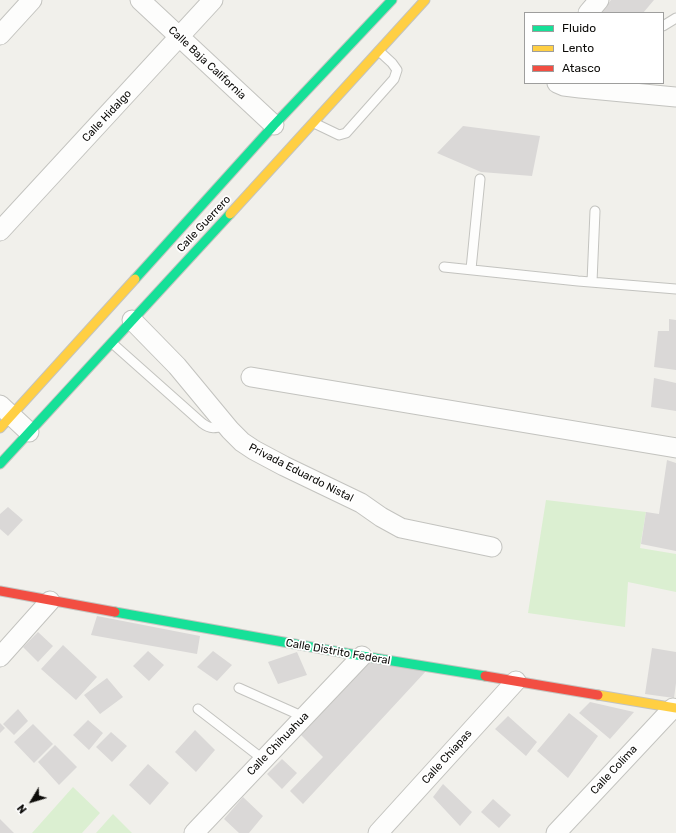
<!DOCTYPE html>
<html>
<head>
<meta charset="utf-8">
<style>
  body { margin:0 }
  #map { position:relative; width:676px; height:833px; overflow:hidden; background:#f1f0eb; font-family:Rubik,sans-serif }
  canvas { display:block }
  .legend { position:absolute; left:524px; top:12px; width:140px; height:72px; box-sizing:border-box; background:#fff; border:1px solid #9e9e9d; margin:0; padding:5px 7px; list-style:none; font-size:12px; color:#0d0c09 }
  .legend li { display:flex; align-items:center; gap:8px; height:20px }
  .legend b { width:20px; border:1px solid #9e9e9d }
  .north { position:absolute; left:12px; top:781px; width:40px; height:40px; -webkit-text-stroke:3px #fff; paint-order:stroke; rotate:232deg; font-size:11px; font-weight:700; line-height:16px; text-align:center; color:#0d0c09 }
  .north::after { content:''; display:block; margin:auto; width:14px; height:18px; background:#0d0c09; clip-path:polygon(50% 0,100% 100%,50% 72%,0 100%) }
</style>
</head>
<body>
<div id="map">
<canvas width="676" height="833"></canvas>
<ul class="legend">
<li><b style="height:5px;background:#16e098"></b>Fluido</li>
<li><b style="height:5px;background:#ffcf43"></b>Lento</li>
<li><b style="height:5px;background:#f24e42"></b>Atasco</li>
</ul>
<div class="north">N</div>
</div>
<script>
const context = document.querySelector('canvas').getContext('2d');
context.lineJoin = 'round';
function fill(path, color) { context.fillStyle = color; context.fill(path, 'evenodd'); }
function strokePath(path, color, width, dash) { context.strokeStyle = color; context.lineWidth = width; context.lineCap = dash ? 'butt' : 'round'; context.setLineDash(dash || []); context.stroke(path); }
function drawText(font, color, halo, rows, align = 'center') {
  context.font = font + ' Rubik,sans-serif'; context.lineWidth = 3.5; context.setLineDash([]); context.textBaseline = 'middle'; context.strokeStyle = halo; context.fillStyle = color; for (const [text, x, y, turn = 0] of rows) {
    context.save(); context.translate(x, y); context.rotate((+turn || 0) * Math.PI / 180); context.textAlign = isNaN(turn) ? turn : align; if (halo) context.strokeText(text, 0, 0); context.fillText(text, 0, 0); context.restore();
  }
}
const green = new Path2D(`
  M546,500L646,512L640,548L676,554V592L628,582L625,627L528,613Z
  M73,787L100,813L82,833H32Z
  M113,814L132,833H96Z`);
const building = new Path2D(`
  M611,0H654L643,13H600Z
  M463,126L540,136L532,176L481,172L437,153Z
  M669,319L676,320V370L654,367L658,331H669Z
  M654,378L676,383V411L651,407Z
  M667,460L676,463V551L641,544L646,512L659,514Z
  M8,507L23,520L8,536L0,529V514Z
  M97,616L200,636L197,654L91,635Z
  M38,632L53,646L38,662L23,647Z
  M63,645L97,677L76,700L41,669Z
  M652,648L676,652V683L674,698L645,694Z
  M148,651L164,665L149,681L133,666Z
  M213,651L232,665L217,681L197,667Z
  M297,652L307,675L278,684L268,662Z
  M370,662L427,670L303,804L290,791L323,757L300,734Z
  M107,678L123,697L100,714L84,695Z
  M590,702L634,712L610,739L579,713Z
  M18,709L28,721L14,735L3,724Z
  M569,713L598,736L568,778L537,751Z
  M508,716L537,742L526,756L495,729Z
  M88,720L103,733L89,750L73,735Z
  M0,723L5,728L0,733Z
  M33,724L53,744L34,763L14,742Z
  M195,730L215,750L196,772L175,752Z
  M111,732L127,746L112,762L96,747Z
  M55,745L77,767L59,785L38,762Z
  M282,759L297,773L282,789L267,774Z
  M148,764L169,783L150,805L129,785Z
  M443,784L472,812L460,826L433,797Z
  M243,797L263,816L249,833H239L224,819Z
  M493,799L511,815L499,828L481,812Z
  M0,819L14,833H0Z`);
const lane = new Path2D(`
  M663,26L676,18
  M314,123L339,135L346,133L394,79L397,70L392,63L379,51
  M444,267L578,281L676,289
  M471,269L480,179
  M592,282L595,211
  M112,343L202,423C211,430 216,428 226,425
  M239,688L304,717
  M198,709L264,760`);
const street = new Path2D(`
  M140,0L274,125
  M588,13L599,0
  M0,35L32,0
  M557,83L564,86L580,88L676,97
  M0,231L213,0
  M132,320L177,366L230,430L242,442L254,450L284,466L361,503L381,517L401,528L492,547
  M251,377L676,448
  M0,405L29,432
  M0,657L50,601
  M194,833L362,656
  M378,833L516,681
  M556,833L673,708`);
const fast = new Path2D(`
  M135,279L274,125L392,0
  M0,464L230,214
  M115,612L362,656L485,676`);
const slow = new Path2D(`
  M230,214L425,0
  M0,428L135,279
  M598,695L676,708`);
const jam = new Path2D(`
  M0,591L115,612
  M485,676L598,695`);
const streetNames = [
  ["Calle Baja California",207,63,43],
  ["Calle Hidalgo",107,116,-47],
  ["Calle Guerrero",204,224,-47],
  ["Privada Eduardo Nistal",301,473,27],
  ["Calle Distrito Federal",338,652,10],
  ["Calle Chihuahua",278,744,-46],
  ["Calle Chiapas",447,757,-48],
  ["Calle Colima",614,770,-47]
];
fill(green, '#dbefd1');
fill(building, '#dad8d7');
strokePath(lane, '#c3c3bf', 11);
strokePath(street, '#c3c3bf', 21);
strokePath(fast, '#c3c3bf', 11);
strokePath(slow, '#c3c3bf', 11);
strokePath(jam, '#c3c3bf', 11);
strokePath(lane, '#fdfdfc', 9);
strokePath(street, '#fdfdfc', 19);
strokePath(fast, '#16e098', 9);
strokePath(slow, '#ffcf43', 9);
strokePath(jam, '#f24e42', 9);
drawText('11px', '#0d0c09', '#fff', streetNames);
</script>
</body>
</html>
